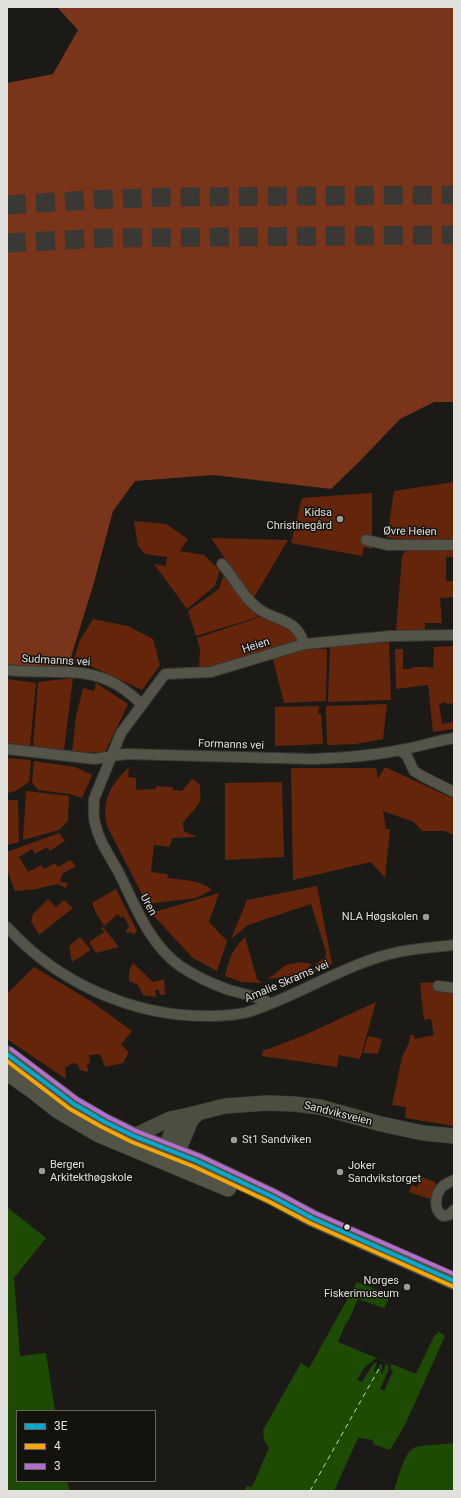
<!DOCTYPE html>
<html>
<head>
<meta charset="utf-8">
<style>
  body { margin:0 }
  #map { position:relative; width:461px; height:1498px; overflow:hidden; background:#1c1a17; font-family:Roboto,sans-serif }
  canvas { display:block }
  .frame { position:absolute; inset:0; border:8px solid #e1e0dc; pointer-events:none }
  .legend { position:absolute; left:16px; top:1410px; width:140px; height:72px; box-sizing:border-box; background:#14120d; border:1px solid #666460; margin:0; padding:5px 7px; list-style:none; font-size:12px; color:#e1e0dc }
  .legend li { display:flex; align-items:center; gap:8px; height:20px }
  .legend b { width:20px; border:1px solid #666460 }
</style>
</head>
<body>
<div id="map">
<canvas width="461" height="1498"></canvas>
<div class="frame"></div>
<ul class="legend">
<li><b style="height:5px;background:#00a9ce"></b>3E</li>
<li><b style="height:5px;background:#f7a600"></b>4</li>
<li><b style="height:5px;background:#b36fd0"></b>3</li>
</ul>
</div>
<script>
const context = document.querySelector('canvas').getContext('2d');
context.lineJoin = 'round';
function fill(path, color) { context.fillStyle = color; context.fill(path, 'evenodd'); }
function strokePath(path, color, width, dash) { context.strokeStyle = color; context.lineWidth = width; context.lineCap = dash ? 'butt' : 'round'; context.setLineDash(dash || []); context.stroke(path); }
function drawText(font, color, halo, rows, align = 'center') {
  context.font = font + ' Roboto,sans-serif'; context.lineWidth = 3; context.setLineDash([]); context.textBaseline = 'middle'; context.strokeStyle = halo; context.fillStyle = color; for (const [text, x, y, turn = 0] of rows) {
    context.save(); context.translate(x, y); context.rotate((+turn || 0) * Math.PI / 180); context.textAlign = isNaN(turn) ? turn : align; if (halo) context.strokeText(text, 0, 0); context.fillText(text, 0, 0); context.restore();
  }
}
const green = new Path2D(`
  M454,482V541L387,538L394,491Z
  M372,493V549L364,547L362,556L291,543L302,498Z
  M134,521L166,524L188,539L180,551L204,555L220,570L215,586L187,609L154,564L166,566L167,557L145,554L138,546Z
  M211,538L288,540L253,599Z
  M454,549V557H446V581H454V603L453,597L440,598L442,623H425V632L396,631L402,556L406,550Z
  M224,575L258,617L196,636L188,611L219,589Z
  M260,617L280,622L291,628L297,641L228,664L199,669L200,649L197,638Z
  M93,619L128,626L153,639L160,665L142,690L87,664L73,663L79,642Z
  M389,642L391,700L328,702L330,647Z
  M454,646V703L446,704L445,702L439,704L442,724L454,722V729L433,732L428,685L396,689L395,649H403V669H411L412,667H427L433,668L434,647Z
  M302,649H327L326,701L284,703L273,659Z
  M73,678L64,750L33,748L38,682Z
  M7,679L36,683L30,746L7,743Z
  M96,683L128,704L105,752L72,753L76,717L83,688L94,691Z
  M387,704L383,739L356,744L327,745L326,706Z
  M319,706L318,714H321L323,744L275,746V707Z
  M7,758L31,760L29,782C22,787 16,792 7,793Z
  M34,761L75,767L92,775L82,798L70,794L38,790L32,782Z
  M129,767L128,777L136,778V790L156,789V786L173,787V790L182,791L192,779L200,784C200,789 201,795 200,800C200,805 187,817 183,823L184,831L197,837L172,838L171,843L169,847L154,845L151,872L167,874L168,878C182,880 201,880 212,890L196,898L147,904L107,826C101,799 111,785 129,767Z
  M385,767L454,799V835L444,831H422L414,822L383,811L386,829H390L385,878L371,862L293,880L291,768H376L378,779Z
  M282,782L284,857L225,860V783Z
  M26,791L69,796L68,821L59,830L23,840Z
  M7,800H18L19,842L7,845Z
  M59,833L65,841L50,851L47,847L35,854L32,849L19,857L28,872L41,865L44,869L55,863L58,867L70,860L76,866L62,874L60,882L68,883L66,888L57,884L36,889L15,891L7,869V852Z
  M317,886L332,964L308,975L317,963L325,958L326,952L311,904L248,925L231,939L247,900Z
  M116,889L137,931L133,935L131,932L127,933L126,930L129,927L127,922L123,916L121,918L118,914L104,926L96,913L92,903Z
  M219,893L209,922L227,941L217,971L193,958L151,913Z
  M48,899L56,907L64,900L73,908L39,935L31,921L33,914Z
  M103,927L119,947L96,953L89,942L104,932L101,928Z
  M80,937L91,950L72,962L69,946Z
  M245,937L257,979L262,983L242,982L225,976C230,958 231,951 245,937Z
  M300,962L312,964C304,977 282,977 268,979L286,965Z
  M133,963L153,982L164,979L165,995H160L159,990H155L156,997L143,995L138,985L129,981V971Z
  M34,967L92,1002L132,1031L121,1045L129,1052L123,1063L105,1067L100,1054L89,1055L90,1063L87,1064L88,1072L80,1070L77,1064L72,1063L65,1068L66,1079L7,1039V994Z
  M436,982V990L454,993V1126L405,1118L406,1107L392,1105L402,1057L409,1043L410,1035H414L415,1039L434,1035L431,1019L424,1020L420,983Z
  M376,1002L360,1059L339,1055L337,1067L262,1056L263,1050L269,1049L307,1034Z
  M368,1036L382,1039L378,1054L363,1053Z
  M421,1177L435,1182L436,1185L430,1199L409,1192L412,1185L417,1187Z`);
const forest = new Path2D(`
  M57,7H454V402H434L400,419L360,461L331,489L214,475L135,481L113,511L93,586L66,673L7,665V83L53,74L78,30Z`);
const water = new Path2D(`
  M7,1207L46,1238L14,1278L20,1356L46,1353L55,1411H17V1481H67L70,1491H7Z
  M357,1282L391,1295L384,1308L358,1299L348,1322L346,1323L338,1342L416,1374L434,1336L439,1332L445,1336L405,1425L390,1450L373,1444V1440L358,1438L334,1491H244L247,1486L252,1487L269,1448L264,1440L263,1430L301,1363L309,1368Z
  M454,1443V1491H394C398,1480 404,1450 416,1447C428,1444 442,1445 454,1443Z`);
const pier = new Path2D(`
  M376,1358L391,1364V1370L393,1371L384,1391L380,1389L388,1371L389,1366L386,1364L382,1374L381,1373L382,1366L380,1365L376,1372L374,1371L377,1362L373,1364L362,1382L357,1380L364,1368Z`);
const ferry = new Path2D(`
  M310,1491L381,1365`);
const highwayTunnel = new Path2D(`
  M7,205L88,200L167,197L454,195
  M7,243L105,238L454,235`);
const street = new Path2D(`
  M366,540L388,545H454
  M222,564C234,578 246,602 262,611C281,622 297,620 304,644
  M7,670C62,676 99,660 142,705
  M7,749L94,759L126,754L313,759C342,758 371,756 400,750C418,747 436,741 454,738
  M400,750L407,756L414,771L422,776L454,792
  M7,927C57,982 131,1016 206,1016C220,1016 234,1016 248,1012C293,998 332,972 376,958C402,949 428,948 454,945
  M438,986L454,988
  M270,1003C257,996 243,994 229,990C212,984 195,976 180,966C149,944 135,905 119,873C110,856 99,842 95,823C93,816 94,807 94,799L121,733L165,674L211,672L304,644L391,636L454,635
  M454,1180C450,1182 445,1184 442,1187C435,1195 433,1210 443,1216L449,1215L454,1210`);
const secondary = new Path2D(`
  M134,1136L170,1119L184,1116
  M166,1160L165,1149L171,1134L185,1116L225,1106L267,1103L294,1104L320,1107L381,1124L423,1133L454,1136
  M169,1161L177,1154L191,1120L198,1113`);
const primary = new Path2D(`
  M7,1054L74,1104L105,1122L134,1136L197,1161L273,1197L312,1218L454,1281
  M7,1072L34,1091L58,1110L99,1134L228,1188`);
const bus1 = new Path2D(`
  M7,1054L74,1104L105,1122L134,1136L197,1161L273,1197L312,1218L454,1281`);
const bus2 = new Path2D(`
  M7,1061L70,1109L102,1127L132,1142L195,1167L270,1202L310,1223L452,1286`);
const bus3 = new Path2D(`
  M11,1049L77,1099L108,1117L136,1131L200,1156L276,1192L315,1213L454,1274`);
const markers = [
  [340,519,4,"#9c9b97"],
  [426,917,4,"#9c9b97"],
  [234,1140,4,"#9c9b97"],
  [42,1171,4,"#9c9b97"],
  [340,1172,4,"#9c9b97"],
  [347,1227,3.5,"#e1e0dc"],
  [407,1287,4,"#9c9b97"]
];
const poiNames = [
  ["Kidsa",332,513],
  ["Christinegård",332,526],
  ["NLA Høgskolen",418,917],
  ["St1 Sandviken",242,1140,"left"],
  ["Bergen",50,1165,"left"],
  ["Arkitekthøgskole",50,1178,"left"],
  ["Joker",348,1166,"left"],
  ["Sandvikstorget",348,1179,"left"],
  ["Norges",399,1281],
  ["Fiskerimuseum",399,1294]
];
const streetNames = [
  ["Øvre Heien",410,532,1],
  ["Heien",256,646,-18],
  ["Sudmanns vei",56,661,3],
  ["Formanns vei",231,745,2],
  ["Uren",148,905,62],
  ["Amalie Skrams vei",287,982,-23],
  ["Sandviksveien",338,1114,14]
];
fill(green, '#65250b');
fill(forest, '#793419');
fill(water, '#1e4b02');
fill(pier, '#1c1a17');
strokePath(ferry, '#a9f08e', 1, [5, 4]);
strokePath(highwayTunnel, '#3a3835', 19, [19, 10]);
strokePath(street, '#373633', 12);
strokePath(secondary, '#373633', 16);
strokePath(primary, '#373633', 18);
strokePath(street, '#545449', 10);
strokePath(secondary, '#4c4e40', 15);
strokePath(primary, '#535445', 17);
strokePath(bus1, '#00a9ce', 4);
strokePath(bus2, '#f7a600', 4);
strokePath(bus3, '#b36fd0', 4);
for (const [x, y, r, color] of markers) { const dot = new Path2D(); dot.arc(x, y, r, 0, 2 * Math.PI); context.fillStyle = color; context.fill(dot); strokePath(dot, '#14120d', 1.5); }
drawText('11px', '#e1e0dc', '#14120d', poiNames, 'right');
drawText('11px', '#e1e0dc', '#14120d', streetNames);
</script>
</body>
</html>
